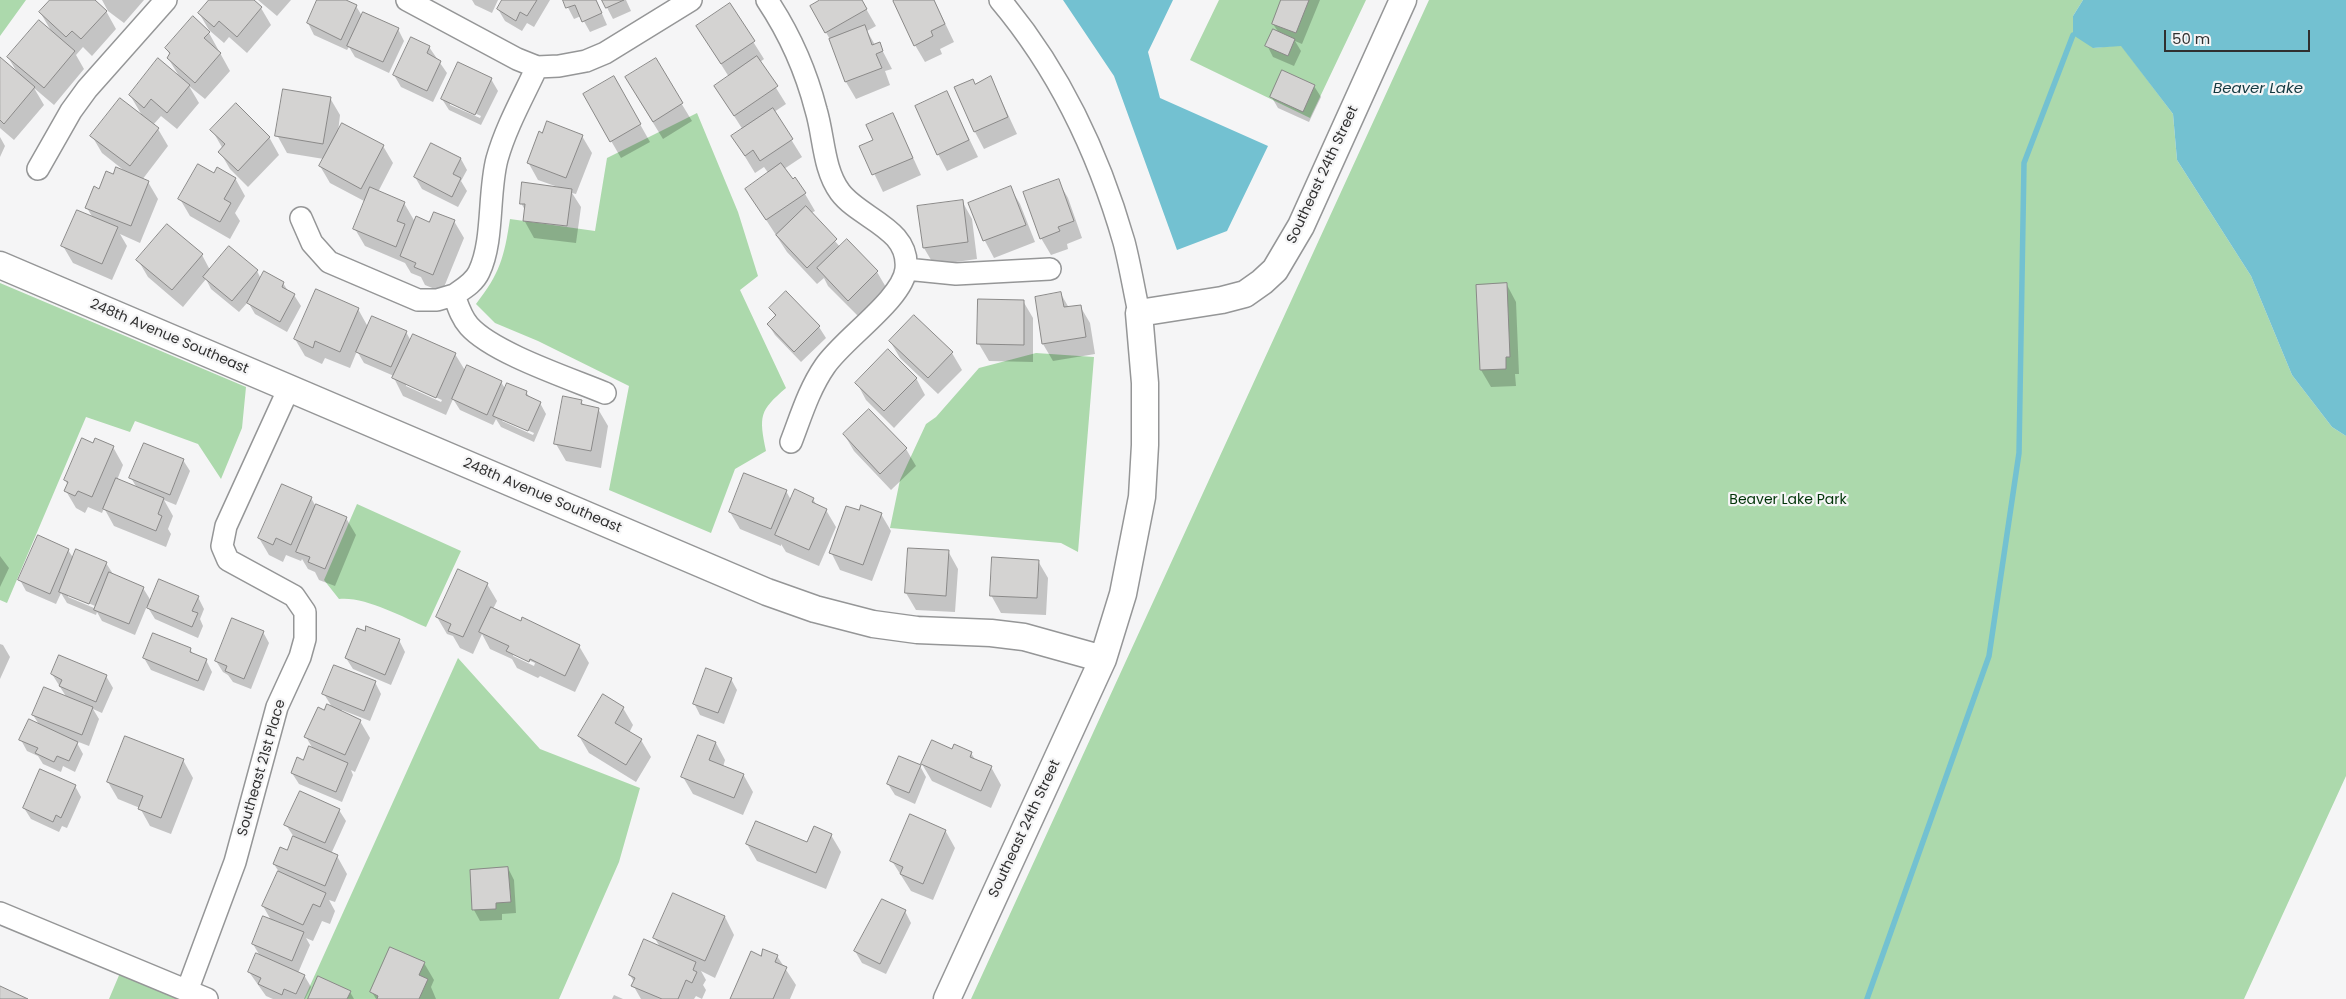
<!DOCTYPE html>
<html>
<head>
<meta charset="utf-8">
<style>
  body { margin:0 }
  #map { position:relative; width:2346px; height:999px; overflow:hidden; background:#f5f5f6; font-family:Poppins,sans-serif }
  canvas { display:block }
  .scale { position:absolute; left:2164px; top:30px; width:146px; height:22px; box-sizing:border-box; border:2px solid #303030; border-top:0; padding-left:6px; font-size:15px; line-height:18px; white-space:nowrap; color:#303030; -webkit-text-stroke:4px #f5f5f6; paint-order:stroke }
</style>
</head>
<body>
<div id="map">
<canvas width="2346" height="999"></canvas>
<div class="scale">50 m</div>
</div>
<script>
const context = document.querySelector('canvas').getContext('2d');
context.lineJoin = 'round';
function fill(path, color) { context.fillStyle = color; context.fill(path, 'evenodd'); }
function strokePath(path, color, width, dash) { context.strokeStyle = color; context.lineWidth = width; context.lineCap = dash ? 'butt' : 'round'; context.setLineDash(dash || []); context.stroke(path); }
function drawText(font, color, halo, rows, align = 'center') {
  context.font = font + ' Poppins,sans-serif'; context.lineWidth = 4.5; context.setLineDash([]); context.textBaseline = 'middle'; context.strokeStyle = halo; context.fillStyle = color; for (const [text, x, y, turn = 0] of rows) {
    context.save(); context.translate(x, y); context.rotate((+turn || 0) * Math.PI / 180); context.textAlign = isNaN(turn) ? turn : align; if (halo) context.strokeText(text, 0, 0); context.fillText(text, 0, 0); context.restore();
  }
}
const green = new Path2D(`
  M0,0H26L0,36Z
  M1219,0H1366L1310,118L1190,60Z
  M1429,0H2083L2073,16L2094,48L2121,45L2173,114L2177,160L2251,276L2292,375L2332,427L2346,436V776L2244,999H971Z
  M697,113L738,212L758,276L740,290L786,388C759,411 759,416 766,451L735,469L711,533L609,490L629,386L538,341L495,323L476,304C500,273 504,258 510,219L595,231L607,158Z
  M0,283L246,387L242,428L221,479L198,444L135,421L130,432L86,417L7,603L0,600Z
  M1036,353L1094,357L1078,552L1061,543L890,528L900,480L926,424L936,417L979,368Z
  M357,504L461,551L426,627C403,617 364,596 339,599L324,580Z
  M458,658L540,749L640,788L619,862L559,999H304Z
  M120,973L181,999H109Z`);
const water = new Path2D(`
  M1063,0H1173L1148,52L1160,98L1268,146L1227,231L1177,250L1114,76Z
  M2083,0H2346V436L2332,427L2292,375L2251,276L2177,160L2173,114L2121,46L2093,48L2073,35V16Z`);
const shadow = new Path2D(`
  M51,0H94L106,11L116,29L92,56L83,47L76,55L84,69L54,105L34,88L44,105L14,140L0,128V59L18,74L8,57L53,34L40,12Z
  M102,0H144L124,23L108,11Z
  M210,0H252L261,8L271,25L247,53L229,37L224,43L209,30L199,13Z
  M258,0H291L277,16Z
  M319,0H343L356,6L362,16L398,29L404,41L389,73L355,57L349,47L347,50L314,35L308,23Z
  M472,0H498L492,13L475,5Z
  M504,0H550L534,27L527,23L522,31L505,21L498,9Z
  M564,0H596L607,25L590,32L581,16L574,19Z
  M603,0H626L631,11L613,19Z
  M823,0H861L876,26L867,31L875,45L879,44L892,69L885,71L890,85L856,99L846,82L831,41L811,7Z
  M897,0H934L954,42L940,49L942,54L925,62L915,45Z
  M1283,0H1320L1302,44L1295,41L1301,51L1294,66L1273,57L1267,45L1279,33L1273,24Z
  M730,5L764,59L760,62L786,104L774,112L802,157L784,169L805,194L815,211L811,213L840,247L847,241L877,272L887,289L859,317L828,286L824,278L817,284L787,252L746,189L769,174L764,167L755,173L733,137L743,130L715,86L729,77L697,26Z
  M209,33L230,71L205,99L189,86L199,103L177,129L161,116L153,125L158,129L168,146L142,180L148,182L158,199L140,243L120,234L127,246L112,280L73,263L63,246L93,218L87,208L100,190L114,176L126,172L102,153L92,136L143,117L130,95L179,76L168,58L170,55L166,48Z
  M429,47L447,73L433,102L401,87L394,75Z
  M655,60L692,121L663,139L636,95Z
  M614,78L650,142L621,158L584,94Z
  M991,78L1017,134L984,149L975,132V85Z
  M491,79L498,91L481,125L449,110L442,99ZM450,102L481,116L480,118L450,105Z
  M1314,86L1321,97L1309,122L1278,108L1271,96Z
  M947,93L978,157L947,171L938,154Z
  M330,98L340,115L338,132L383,146L393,163L378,192L404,203L415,222L430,224L454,221L464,238L442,292L425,285L421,277L411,273L405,263L365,246L355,229L366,202L330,183L320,166L324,159L287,153L277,135Z
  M893,114L921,175L883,192L861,146L874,141Z
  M212,130L269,137L279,155L248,187L230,169L220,152L223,149Z
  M582,136L592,153L576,194L572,193L581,207L576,243L534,238L524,220L525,210L521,203L558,187L538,180L528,162Z
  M0,137L5,146L0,157Z
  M461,159L467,170L461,181L467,191L458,207L422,189L415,177Z
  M214,175L235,178L245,196L235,213L240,221L230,239L190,216L180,199Z
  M1058,181L1068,198L1082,238L1067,244L1068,249L1051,255L1041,238Z
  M1010,187L1020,204L1035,242L994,258L985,241L970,203Z
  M962,201L972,219L977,259L934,265L924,248Z
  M202,255L210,270L257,271L261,279L283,283L288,291L294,295L301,306L287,332L255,314L248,302L239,312L211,289L206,279L183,307L148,277L138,260Z
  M1507,285L1516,302L1519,374H1515L1516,386L1491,387L1481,370Z
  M786,293L819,327L826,338L801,362L775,335L768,324L776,317L770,308Z
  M1061,294L1069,308L1080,306L1090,323L1095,354L1053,361L1043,344L1036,298Z
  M979,301H1023L1033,318V362L989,361L979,344Z
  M358,309L368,327L406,332L411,341L455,354L466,372L501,382L506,390L526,392L530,398L540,403L546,414L534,442L501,427L496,419L493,425L460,410L453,399L446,415L403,396L394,378V376L364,363L357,351L350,368L325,358L322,364L305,356L295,339ZM406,384L442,400L441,402L406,386ZM502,419L534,433L533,435L502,421Z
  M890,341L952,353L962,370L938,394L900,358Z
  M916,378L925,395L894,428L866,400L857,383Z
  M581,401L584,406L598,409L608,426L601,468L566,461L556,444Z
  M844,434L906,449L916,466L891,490L854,451Z
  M96,440L113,447L123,465L117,480L137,488L131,478L183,460L190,471L176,505L164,500L173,516L168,529L171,534L166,547L114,526L104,508L102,513L88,507L85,513L76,508L66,491L68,485L65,480Z
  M786,491L791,500L813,499L817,506L826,510L836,527L819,566L786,552L781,544V546L740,529L730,512Z
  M311,498L315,505L346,518L356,535L335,586L319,580L315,572L308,569L302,559L301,561L286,555L283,562L269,555L259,538Z
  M881,514L891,531L872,581L840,570L831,552Z
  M68,550L74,559L106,563L113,574L143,588L151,601L198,597L204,609L200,619L203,626L198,638L155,619L147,606L135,635L102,621L97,612L96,615L67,603L61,593L56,604L26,591L20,580ZM68,594L95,606L94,608L68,597Z
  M948,551L958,569L955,612L916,610L906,593Z
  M0,556L9,568L0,587Z
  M1038,561L1048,578L1046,615L1001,613L991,595Z
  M487,584L497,601L493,609L579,646L589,663L575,692L540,676L538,678L517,668L512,659L490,649L482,634L473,654L460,648L453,636L447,634L437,617ZM513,653L535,663L534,666L513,656Z
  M263,632L269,643L251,689L233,682L228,675L223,672L216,661Z
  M399,640L405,652L391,685L353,669L346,658Z
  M0,644L3,645L10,657L0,679Z
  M190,649L194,656L206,660L212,672L204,691L151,670L144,658Z
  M52,674L106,676L113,688L102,713L93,709L99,719L89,746L76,741L83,754L75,772L63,766L61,772L43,764L38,756L27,751L21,740L40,726L33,715L67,698Z
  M731,679L737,690L724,724L700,715L694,703Z
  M375,682L381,694L370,721L342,710L341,712L360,721L370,738L355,772L351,770L353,775L342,802L299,784L292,773L313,749L306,737L325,711L332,707L324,694Z
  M623,708L633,725L629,733L641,740L651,757L636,782L589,753L579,736Z
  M716,743L725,760L723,767L743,774L753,792L743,815L693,794L683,777Z
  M952,751L971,753L976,761L991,767L1001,785L991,808L932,781L922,764Z
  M183,760L193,778L171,834L150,826L140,808L118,799L108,782Z
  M920,766L926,777L915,804L895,795L888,784Z
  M75,786L81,797L67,828L62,826L59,832L31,819L24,808Z
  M339,810L346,821L331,854L337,856L347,874L335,902L329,900L335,911L330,924L322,921L313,941L306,938L310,945L298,973L304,975L311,987L305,999H273L266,996L249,972L260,956L253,944L271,920L263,906L279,872L274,864L287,852L294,837L286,825Z
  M945,830L955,848L933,900L911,891L892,861Z
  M831,835L841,852L826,889L757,861L747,844L808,843Z
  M508,868L514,880L516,913L502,914V920L480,921L474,910Z
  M673,895L725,917L734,935L715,978L701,971L706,980L703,985L706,990L702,999L696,996L694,999H641L633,985L634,982L630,975L660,947L654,937Z
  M905,911L911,923L886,974L862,963L855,951Z
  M391,949L424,963L434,980L431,987L436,999H376L372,992Z
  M777,956L796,985L790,999H731L761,957Z
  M350,992L354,999H309Z
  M614,995L623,999H612Z`);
const stream = new Path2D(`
  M1867,999L1989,656L2019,453L2024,163L2073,35`);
const building = new Path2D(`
  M50,0H95L107,11L81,39L72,31L66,37L39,12Z
  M209,0H254L262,7L237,37L219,21L214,27L198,13Z
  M317,0H346L357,5L341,40L307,23Z
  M502,0H537L527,16L520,12L516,21L497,9Z
  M563,0H596L602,13L582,22L575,5L566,8Z
  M602,0H624L606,8Z
  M820,0H862L867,9L825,33L810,6Z
  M895,0H934L945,24L931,31L933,36L914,46L893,1Z
  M1281,0H1309L1296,33L1272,24Z
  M730,3L755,41L721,64L696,26Z
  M363,12L399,28L383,62L347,46Z
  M193,16L210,32L204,38L221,53L195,83L167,58L170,53L165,48Z
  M39,20L75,51L44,88L7,57Z
  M865,25L872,45L880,42L883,51L876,54L882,68L845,82L829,39Z
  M1273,29L1295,39L1288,56L1265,46Z
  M411,37L430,46L427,53L441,61L427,91L393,75Z
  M757,56L778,86L734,116L714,86Z
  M0,57L35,87L4,124L0,120Z
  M158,58L190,85L167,113L151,99L144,108L129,95Z
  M656,58L683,103L653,122L625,77Z
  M458,62L492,78L475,115L441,99Z
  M1282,70L1315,85L1303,112L1270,97Z
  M614,76L641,124L610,142L583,94Z
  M991,76L1008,117L974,132L954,87L973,79L975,84Z
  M283,89L331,97L323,144L275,136Z
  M947,91L969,140L937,155L915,106Z
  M120,98L159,128L130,166L90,136Z
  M236,103L270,137L238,171L218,152L225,144L210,130Z
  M773,108L793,139L760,161L753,150L745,156L731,136Z
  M893,113L913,158L872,175L859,146L873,140L866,125Z
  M547,121L583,135L566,178L527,163L539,131L542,133Z
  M342,123L384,145L361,189L319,166Z
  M431,143L461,158L453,174L461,178L452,197L414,177Z
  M781,163L793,179L795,177L806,193L766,220L745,189Z
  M198,164L214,173L217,167L236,178L224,199L231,203L220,222L178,199Z
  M116,167L149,181L131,226L85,208L94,186L99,189L106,171L113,174Z
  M1059,179L1074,221L1058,227L1060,231L1040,239L1023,192Z
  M522,182L572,189L567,226L523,221L525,204H520Z
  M1011,186L1026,225L983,241L968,203Z
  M370,187L405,202L397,221L405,224L396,247L353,229Z
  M963,200L968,242L923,248L917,206Z
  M806,206L837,239L807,268L776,235Z
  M77,210L118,227L102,264L61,246Z
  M434,212L455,220L433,275L414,267L416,263L400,256L416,216L429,222Z
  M167,224L203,254L172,290L136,260Z
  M847,239L878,271L848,301L817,268Z
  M229,246L258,270L232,301L203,277Z
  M264,271L284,282L282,287L295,294L280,322L247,303Z
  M1507,283L1510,357H1506V369L1480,370L1476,285Z
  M316,289L359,308L340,352L315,341L313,348L294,339Z
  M786,291L820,326L794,352L767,324L776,315L769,308Z
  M1061,292L1064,307L1081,305L1086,337L1042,344L1035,297Z
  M978,299L1024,300V345L977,344Z
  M914,315L953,352L928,378L889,341Z
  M372,316L407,331L391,367L356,352Z
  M413,334L456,353L436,398L392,378Z
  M888,349L917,378L884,411L855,383Z
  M467,365L502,381L487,415L452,399Z
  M507,383L527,391L526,395L541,402L528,431L493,416Z
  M563,396L582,400L581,404L599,408L591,451L554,444Z
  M869,409L907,448L880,474L843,434Z
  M82,438L93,443L95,438L114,446L92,497L78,491L75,496L64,491L68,482L64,480Z
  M144,443L184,459L170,495L129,478Z
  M744,473L787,490L771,529L729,512Z
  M116,478L164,498L158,514L162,516L156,531L103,509Z
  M282,484L312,497L291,545L276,538L273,545L258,538Z
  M795,489L814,498L812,502L827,509L809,550L775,535Z
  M316,504L347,517L325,569L308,562L310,557L296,552Z
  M861,505L882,513L863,565L829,553L846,506L859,510Z
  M38,535L69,549L50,594L18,580Z
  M908,548L949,550L946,596L905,593Z
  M76,549L107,562L89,604L59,592Z
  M992,557L1039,560L1037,598L990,596Z
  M458,569L488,583L463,637L448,631L451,624L436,617Z
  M109,572L144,587L129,624L94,610Z
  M159,579L199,596L192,611L198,613L192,627L147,608Z
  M491,607L521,621L522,617L580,645L565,676L530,659L529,662L506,651L509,646L479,632Z
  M232,618L264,631L244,679L225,671L227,666L215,661Z
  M366,626L400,639L385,675L345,658L357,628L365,631Z
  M153,633L191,648L190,652L207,659L198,681L143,658Z
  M59,655L107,675L96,702L59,686L62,680L51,674Z
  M334,665L376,681L364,711L322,694Z
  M706,668L732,678L718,713L693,704Z
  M44,687L93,707L82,735L32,715Z
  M603,694L624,707L615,723L642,739L626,765L578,736Z
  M327,704L361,720L345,755L304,737L318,707L324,710Z
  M29,719L78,742L69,761L57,756L54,762L35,753L38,748L19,740Z
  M698,735L716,742L709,760L744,774L734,798L681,777Z
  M125,736L184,759L161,818L138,809L143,796L107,782Z
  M932,740L952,749L954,744L972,752L970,757L992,766L981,791L921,764Z
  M309,746L348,763L336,792L291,773L297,757L303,760Z
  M899,756L921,765L909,793L887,784Z
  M40,769L76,785L61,818L56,815L53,822L23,808Z
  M300,791L340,809L325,843L284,825Z
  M910,814L946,830L923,884L900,874L903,867L890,861Z
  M756,821L807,842L814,826L832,834L816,873L746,844Z
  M293,836L338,855L325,886L273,864L280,847L287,850Z
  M508,867L511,902L496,903V909L472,910L470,870Z
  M278,871L326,893L320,907L313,904L303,925L262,906Z
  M673,893L725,916L705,961L653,938Z
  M882,899L906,910L880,964L854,951Z
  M263,916L304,932L292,961L252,944Z
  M644,939L696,962L693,970L697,972L692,983L686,980L678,999H662L631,986L635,978L629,975Z
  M390,947L425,962L419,975L428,979L419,999H377L378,996L370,992Z
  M763,949L778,955L775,962L787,967L773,999H730L751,951L761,956Z
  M256,953L305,975L296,994L284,989L282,995L258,984L261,978L248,972Z
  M318,976L351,991L347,999H308Z
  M0,986L28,999H0Z`);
const minor = new Path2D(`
  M407,0L517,59L537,67L559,66L586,61L605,53L691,0
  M767,0C789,33 806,71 816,110C824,136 823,169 840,192C860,219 910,228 906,269C903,299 843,339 825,366C809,389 801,416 791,442
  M1000,0C1059,70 1099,155 1124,242C1130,265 1134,290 1139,313
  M38,169L71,111L87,89L166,0
  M301,218L312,243L329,262L418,300H437L454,295C458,306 461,317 469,326C493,353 569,378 605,393
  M906,269L956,274L1050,269
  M454,295C463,289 474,283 479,272C494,241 488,193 497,159C506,127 523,97 537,67
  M0,913L207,999
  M187,991L235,862L277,707L300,657L305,639V612L294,596L228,560L222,546L226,526L289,388`);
const tertiary = new Path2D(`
  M0,265L767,592L815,609L873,624L917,630L991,633L1024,637L1103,659
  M947,999L1103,659L1123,594L1142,497L1145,445V383L1139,313L1222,300L1245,294L1262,282L1275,270L1301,226L1403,0`);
const streetNames = [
  ["Southeast 24th Street",1323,175,-65],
  ["248th Avenue Southeast",169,337,23],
  ["248th Avenue Southeast",542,496,23],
  ["Southeast 21st Place",262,768,-74],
  ["Southeast 24th Street",1025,829,-65]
];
const parkNames = [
  ["Beaver Lake Park",1788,500]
];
const waterNames = [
  ["Beaver Lake",2258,89]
];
fill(green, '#acd9ac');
fill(water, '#73c1d1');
fill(shadow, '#0003');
strokePath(stream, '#73c1d1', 5.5);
fill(building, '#d4d3d2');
strokePath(building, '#8a8988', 1);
strokePath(minor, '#959697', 24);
strokePath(tertiary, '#959697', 29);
strokePath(minor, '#fff', 21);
strokePath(tertiary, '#fff', 26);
drawText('14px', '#303030', '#f5f5f6', streetNames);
drawText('14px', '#023509', '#f5f5f6', parkNames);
drawText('italic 15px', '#12383f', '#f5f5f6', waterNames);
</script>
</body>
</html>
